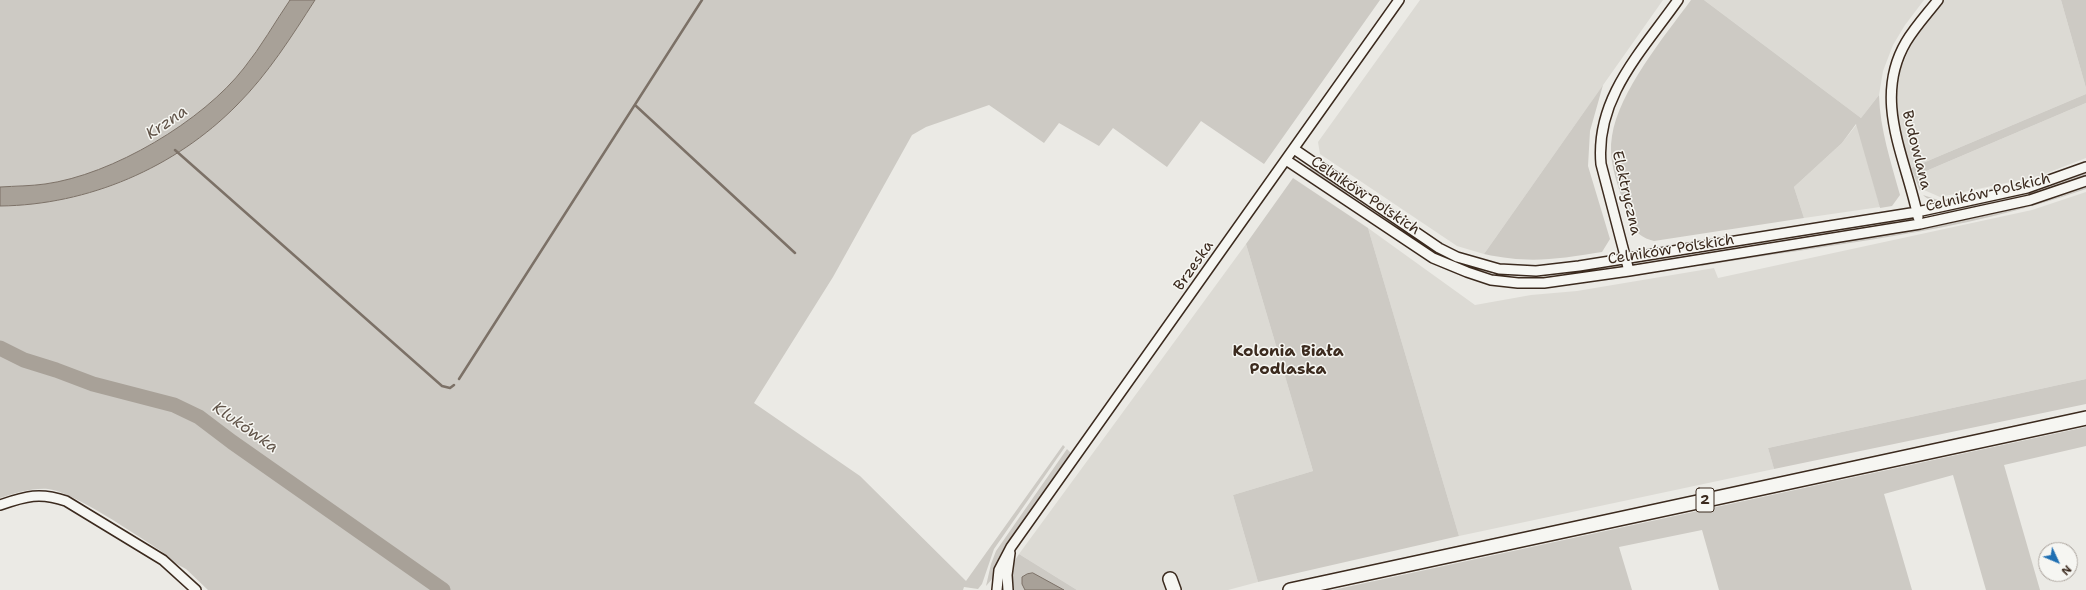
<!DOCTYPE html>
<html>
<head>
<meta charset="utf-8">
<style>
  body { margin:0 }
  #map { position:relative; width:2086px; height:590px; overflow:hidden; background:#ebeae5; font-family:"Shantell Sans",sans-serif }
  canvas { display:block }
  .north { position:absolute; left:2038px; top:542px; width:40px; height:40px; box-sizing:border-box; background:#f6f6f2; border:1px solid #aba49d; border-radius:50%; rotate:134deg; font-size:11px; font-weight:700; line-height:16px; text-align:center; color:#3b2a1e }
  .north::after { content:''; display:block; margin:auto; width:14px; height:18px; background:#1f6fb2; clip-path:polygon(50% 0,100% 100%,50% 72%,0 100%) }
</style>
</head>
<body>
<div id="map">
<canvas width="2086" height="590"></canvas>
<div class="north">N</div>
</div>
<script>
const context = document.querySelector('canvas').getContext('2d');
context.lineJoin = 'round';
function fill(path, color) { context.fillStyle = color; context.fill(path, 'evenodd'); }
function strokePath(path, color, width, dash) { context.strokeStyle = color; context.lineWidth = width; context.lineCap = dash ? 'butt' : 'round'; context.setLineDash(dash || []); context.stroke(path); }
function drawText(font, color, halo, rows, align = 'center') {
  context.font = font + ' "Shantell Sans",sans-serif'; context.lineWidth = 3; context.setLineDash([]); context.textBaseline = 'middle'; context.strokeStyle = halo; context.fillStyle = color; for (const [text, x, y, turn = 0] of rows) {
    context.save(); context.translate(x, y); context.rotate((+turn || 0) * Math.PI / 180); context.textAlign = isNaN(turn) ? turn : align; if (halo) context.strokeText(text, 0, 0); context.fillText(text, 0, 0); context.restore();
  }
}
const built = new Path2D(`
  M1420,0H1663L1484,254L1457,246L1320,154L1318,142Z
  M1704,0H1924L1905,25L1893,45L1883,71L1879,95L1861,118Z
  M1944,0H2061L2086,88V94L1911,168L1897,124L1896,90L1899,72L1914,38Z
  M2086,103V158L2039,176L1940,197L1924,190L1919,174Z
  M1857,124L1880,207L1804,218L1794,187L1842,143Z
  M2086,192V379L1768,448L1774,469L1459,536L1368,228L1475,305L1531,295L1577,291L1714,268L1718,278L2032,210Z
  M1246,244L1313,471L1233,495L1258,582L1228,590H1077L1019,554Z`);
const green = new Path2D(`
  M0,0H290C275,23 261,47 244,68C203,121 112,175 45,184C31,186 15,186 0,187Z
  M315,0H1380L1264,164L1201,121L1167,167L1113,128L1099,146L1059,123L1044,143L989,105L926,127L912,135L833,277L754,403L860,476L966,581L1063,445L1065,447L994,549L982,584L978,589L964,587L963,590H208L186,569L173,562L161,551C136,535 74,492 48,489C31,488 16,493 0,498V206C88,204 175,168 237,105C268,74 292,36 315,0Z
  M1691,0H1704L1861,118L1879,95C1880,130 1891,162 1900,195L1892,206L1880,208L1856,124L1842,143L1794,187L1804,218L1654,241C1631,235 1630,221 1623,201C1616,180 1608,158 1612,136C1619,91 1664,37 1691,0Z
  M2061,0H2086V88Z
  M1603,85L1590,131L1588,166L1610,239L1602,252C1557,259 1530,264 1484,254Z
  M2086,94V103L1919,174L1924,190L1920,191L1911,168Z
  M1311,167L1348,192L1347,195L1309,170Z
  M2086,172V176L2017,199L1940,216L1939,212L2033,191Z
  M1293,178L1368,228L1459,536L1258,582L1233,495L1313,471L1246,244Z
  M2033,180V182L1980,194L1975,192Z
  M2086,185V189C1962,233 1830,244 1701,266L1704,263C1765,254 1826,244 1886,234C1954,222 2022,211 2086,185Z
  M1923,195L1938,200L1964,195C1955,206 1932,204 1923,195Z
  M2086,379V404L1774,469L1768,448Z
  M2086,427V446L2004,465L2040,590H1986L1953,475L1884,494L1912,590H1719L1702,530L1619,547L1632,590H1333Z
  M1067,449L1070,452V456L1003,550L993,578L986,586L991,564L996,551Z
  M1019,554L1077,590H1012L1010,568Z`);
const water = new Path2D(`
  M290,0H315C292,36 268,74 237,105C175,168 88,205 0,206V187C15,186 31,186 45,184C112,175 203,121 244,68C261,47 275,22 290,0Z
  M1033,573L1064,590H1025L1022,584V577L1027,574Z`);
const stream = new Path2D(`
  M635,105L795,253
  M175,150L442,386L450,388L454,385
  M459,379L702,0`);
const river = new Path2D(`
  M0,348L24,360L56,370L93,384L174,405L199,417L232,442L443,590`);
const minor = new Path2D(`
  M1294,149L1439,248L1457,257L1499,269L1536,271L1579,266L1917,212L2027,188L2086,167
  M1286,160L1433,258L1467,272L1491,280L1518,283H1544L1629,271L1920,224L2030,200L2086,181
  M1918,217C1906,158 1872,100 1906,42C1915,27 1927,14 1938,0
  M1629,271L1601,164C1595,98 1642,51 1678,0
  M0,505C26,496 40,492 66,501L163,560L196,590
  M997,590L999,570L1011,547L1399,0
  M1008,590L1007,575L1010,553`);
const highway = new Path2D(`
  M1170,579L1174,590
  M1290,590L2086,418`);
const shields = [
  [1705,500,18]
];
const shieldNames = [
  ["2",1705,500]
];
const streetNames = [
  ["Budowlana",1916,150,76],
  ["Elektryczna",1626,193,77],
  ["Celników Polskich",1988,193,-13],
  ["Celników Polskich",1365,196,34],
  ["Celników Polskich",1671,250,-9],
  ["Brzeska",1194,266,-55]
];
const waterNames = [
  ["Krzna",167,123,-34],
  ["Klukówka",245,428,35]
];
const neighbourhoodNames = [
  ["Kolonia Biała",1288,352],
  ["Podlaska",1288,370]
];
fill(built, '#dcdad4');
fill(green, '#cdcac4');
fill(water, '#a8a198');
strokePath(water, '#7c7167', 1);
strokePath(stream, '#7c7167', 2.5);
strokePath(river, '#a8a198', 15);
strokePath(minor, '#3b2a1e', 12);
strokePath(highway, '#3b2a1e', 16);
strokePath(minor, '#f6f6f2', 9);
strokePath(highway, '#f6f6f2', 13);
for (const [x, y, w] of shields) { const box = new Path2D(); box.roundRect(x - w / 2, y - 12, w, 24, 3); context.fillStyle = '#f6f6f2'; context.fill(box); strokePath(box, '#3b2a1e', 1); }
drawText('bold 14px', '#3b2a1e', null, shieldNames);
drawText('15px', '#3b2a1e', '#f6f6f2', streetNames);
drawText('italic 16px', '#615449', '#f6f6f2', waterNames);
drawText('bold 16px', '#3b2a1e', '#f6f6f2', neighbourhoodNames);
</script>
</body>
</html>
